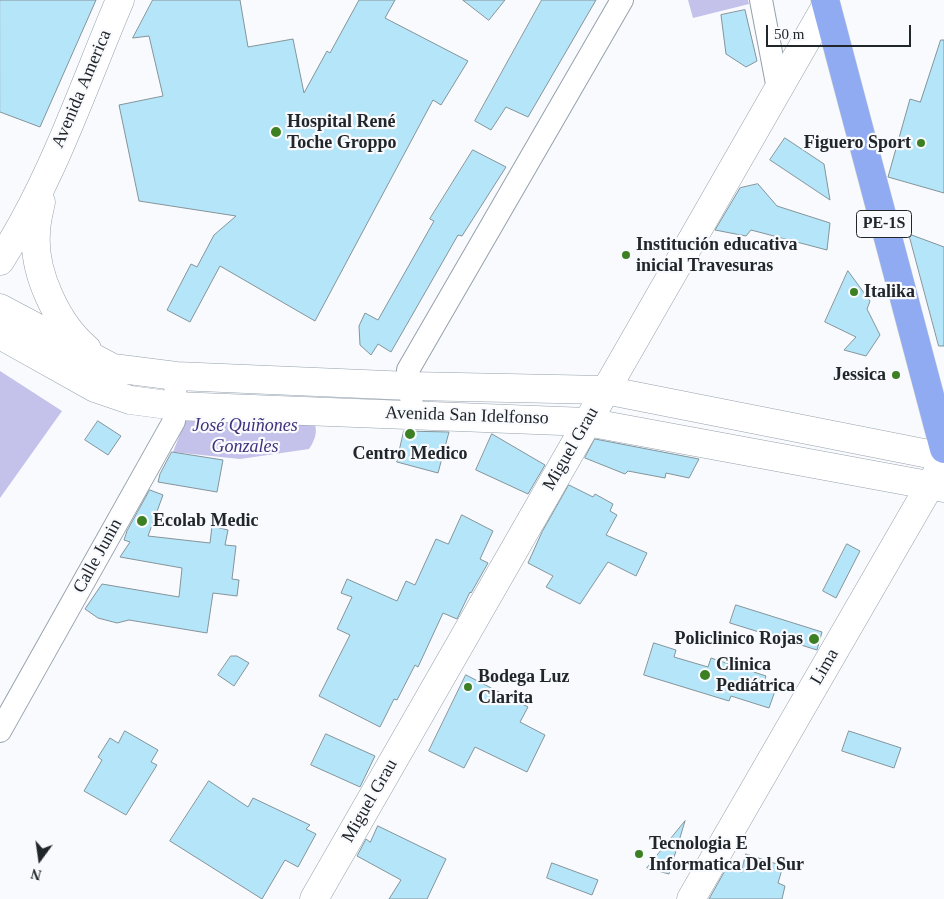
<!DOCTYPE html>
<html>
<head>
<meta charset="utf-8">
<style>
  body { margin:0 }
  #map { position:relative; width:944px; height:899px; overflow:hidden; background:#f8fafd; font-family:Georgia,serif }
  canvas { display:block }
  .north { position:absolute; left:15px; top:834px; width:50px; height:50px; -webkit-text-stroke:4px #f8fafd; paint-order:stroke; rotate:194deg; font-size:14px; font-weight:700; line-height:20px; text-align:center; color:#21262a }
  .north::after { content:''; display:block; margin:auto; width:18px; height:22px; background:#21262a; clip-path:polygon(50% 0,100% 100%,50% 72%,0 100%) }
  .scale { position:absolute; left:766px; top:25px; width:145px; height:22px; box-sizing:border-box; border:2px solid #21262a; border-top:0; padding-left:6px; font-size:15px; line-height:18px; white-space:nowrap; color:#21262a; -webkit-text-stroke:4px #f8fafd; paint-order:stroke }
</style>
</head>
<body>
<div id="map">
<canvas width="944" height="899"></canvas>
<div class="north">N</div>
<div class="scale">50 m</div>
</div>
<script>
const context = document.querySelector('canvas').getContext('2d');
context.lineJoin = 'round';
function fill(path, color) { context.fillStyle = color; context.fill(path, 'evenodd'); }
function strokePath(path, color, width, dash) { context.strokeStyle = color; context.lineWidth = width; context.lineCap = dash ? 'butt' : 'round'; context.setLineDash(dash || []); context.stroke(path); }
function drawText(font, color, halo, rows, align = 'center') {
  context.font = font + ' Georgia,serif'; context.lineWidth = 4.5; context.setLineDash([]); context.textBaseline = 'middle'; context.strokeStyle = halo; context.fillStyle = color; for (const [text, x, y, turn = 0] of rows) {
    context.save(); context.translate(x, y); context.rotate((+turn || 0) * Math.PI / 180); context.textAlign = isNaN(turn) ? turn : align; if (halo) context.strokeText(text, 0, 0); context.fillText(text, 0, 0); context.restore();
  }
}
const green = new Path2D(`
  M688,0H748L749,4L693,18Z
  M0,371L62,411L0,498Z
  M188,414L312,416C318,429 317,437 309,449L240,459L173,452Z`);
const building = new Path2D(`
  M0,0H96L40,127L0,112Z
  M153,0H240L248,47L293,39L304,93L327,51L330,53L359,0H395L385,18L468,61L441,105L433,100L315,321L220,266L190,322L167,310L191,264L197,267L214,235L236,216L139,201L119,105L163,96L149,36L133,38Z
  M463,0H505L489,20Z
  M542,0H596L528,117L506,107L491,130L475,121Z
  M745,10L757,61L746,67L726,54L721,15Z
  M941,40H944V193L888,177L910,99L920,102Z
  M785,138L824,164L830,200L770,160Z
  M473,150L506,167L462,236L458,235L391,352L378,344L371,355L360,345L359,326L365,313L378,320L434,221L430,219Z
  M758,184L777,206L830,223L827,250L751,230L746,236L715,230L740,188Z
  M909,234L944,247V346H939Z
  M848,271L870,301L867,309L880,335L866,356L844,350L856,337L825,322Z
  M98,421L121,436L108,455L85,440Z
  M404,431L449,432L438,473L397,462Z
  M492,434L545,465L528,494L476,470Z
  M595,439L699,459L689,478L666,473L665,478L628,471L625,474L585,458Z
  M172,452L223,460L217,492L158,482L160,474Z
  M569,485L593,497L595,494L613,504L610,511L617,515L606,535L647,553L636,576L608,562L580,604L546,587L553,576L528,563L542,532Z
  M150,490L163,495L148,536L210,543L212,526L228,530L225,545L236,546L232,579L239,580L237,596L213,593L207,633L129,620L117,623L98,618L85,609L102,584L179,597L182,568L120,557L130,542L124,540L127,531Z
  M462,515L493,531L480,559L488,563L471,593L470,592L457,619L443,613L418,667L415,665L397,700L394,699L380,727L319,696L350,635L337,629L352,597L341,593L347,579L397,601L406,581L415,585L436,539L448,544Z
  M847,544L860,551L836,598L823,591Z
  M736,605L822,632L817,650L730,623Z
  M654,643L676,650L674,657L708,667L711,658L766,676L762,687L775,691L769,708L731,696L729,701L644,675Z
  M231,656H237L249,663L234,686L218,675Z
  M466,675L528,707L520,722L545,735L527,772L475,747L464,768L429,751Z
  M125,731L158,750L151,762L157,765L126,815L84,791L102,760L98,757L110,738L118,743Z
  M849,731L901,748L894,768L842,751Z
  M326,734L375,756L360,787L311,765Z
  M209,781L248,807L253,798L310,825L306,829L316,834L298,867L285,860L262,899L170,841Z
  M685,821L669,874L647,868Z
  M378,826L446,859L427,899H389L401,880L357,856L366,839L370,842Z
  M746,854L783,866L778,883L785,886L782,899H709L727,867L741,872Z
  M552,863L598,880L592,895L547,878Z`);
const minor = new Path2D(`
  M761,0L778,89
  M413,414L408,370L622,0
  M0,731L174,421L176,376`);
const tertiary = new Path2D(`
  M41,202C39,212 36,222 36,233C33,272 57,324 87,349
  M0,261C52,181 83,87 120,0
  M0,308L113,368L176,376L410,386L605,390L944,457
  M0,335L95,388L130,400L175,406L587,422L944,488`);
const secondary = new Path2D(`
  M314,899L826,6
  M691,899L944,461`);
const trunk = new Path2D(`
  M825,0L944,449`);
const markers = [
  [276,132,6,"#3c8023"],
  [921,143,5,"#3c8023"],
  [626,255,5,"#3c8023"],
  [854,292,5,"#3c8023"],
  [896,375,5,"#3c8023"],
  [410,434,6,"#3c8023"],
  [142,521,6,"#3c8023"],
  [814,639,6,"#3c8023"],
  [705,675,6,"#3c8023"],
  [468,687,5,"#3c8023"],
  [639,854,5,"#3c8023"]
];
const shields = [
  [884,224,55]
];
const shieldNames = [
  ["PE-1S",884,224]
];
const streetNames = [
  ["Avenida America",82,89,-67],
  ["Avenida San Idelfonso",467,416,2],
  ["Miguel Grau",571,449,-60],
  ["Calle Junin",98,556,-61],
  ["Lima",825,667,-60],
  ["Miguel Grau",370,801,-60]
];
const poiNames = [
  ["Hospital René",287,122],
  ["Toche Groppo",287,143],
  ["Figuero Sport",911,143,"right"],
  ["Institución educativa",636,245],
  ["inicial Travesuras",636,266],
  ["Italika",864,292],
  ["Jessica",886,375,"right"],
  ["Centro Medico",410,454,"center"],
  ["Ecolab Medic",153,521],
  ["Policlinico Rojas",803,639,"right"],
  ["Clinica",716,665],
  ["Pediátrica",716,686],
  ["Bodega Luz",478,677],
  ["Clarita",478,698],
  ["Tecnologia E",649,844],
  ["Informatica Del Sur",649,865]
];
const parkNames = [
  ["José Quiñones",245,426],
  ["Gonzales",245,447]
];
fill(green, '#c4c1ea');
fill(building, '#b5e5f8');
strokePath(building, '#84949b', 1);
strokePath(minor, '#95a1ac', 24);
strokePath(tertiary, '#95a1ac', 29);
strokePath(secondary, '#95a1ac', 29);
strokePath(trunk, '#d3d4d4', 29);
strokePath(minor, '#fff', 22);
strokePath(tertiary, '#fff', 28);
strokePath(secondary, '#fff', 28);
strokePath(trunk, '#90abf2', 28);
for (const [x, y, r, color] of markers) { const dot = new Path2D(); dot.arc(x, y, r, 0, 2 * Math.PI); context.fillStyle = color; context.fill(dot); strokePath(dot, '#f8fafd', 2); }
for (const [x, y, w] of shields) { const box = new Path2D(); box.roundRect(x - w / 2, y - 13.5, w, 27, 4); context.fillStyle = '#f8fafd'; context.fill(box); strokePath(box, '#21262a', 1); }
drawText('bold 16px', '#21262a', null, shieldNames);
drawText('18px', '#21262a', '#f8fafd', streetNames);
drawText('bold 18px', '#21262a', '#f8fafd', poiNames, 'left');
drawText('italic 18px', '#40307c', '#f8fafd', parkNames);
</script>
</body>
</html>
